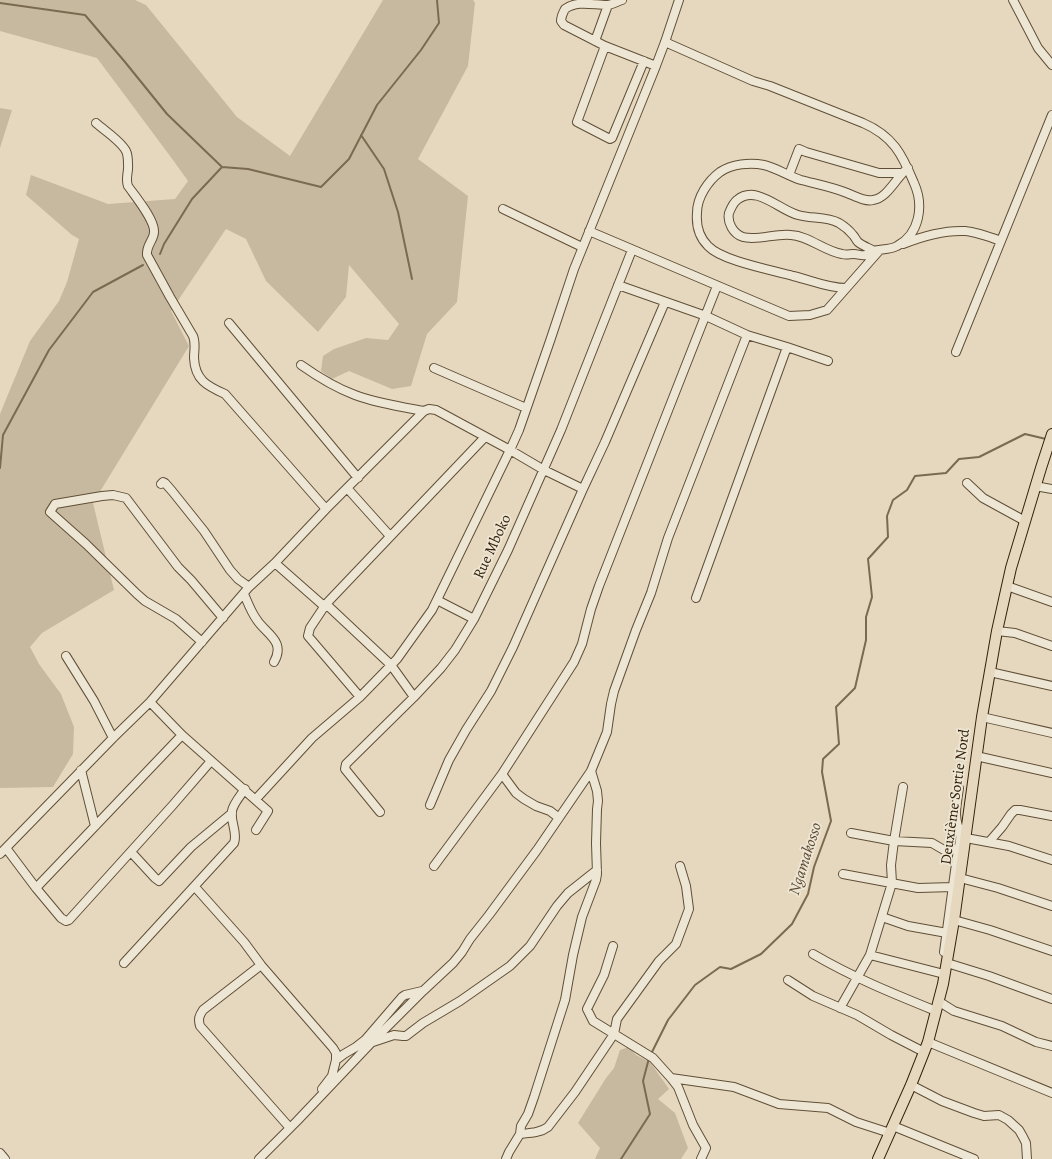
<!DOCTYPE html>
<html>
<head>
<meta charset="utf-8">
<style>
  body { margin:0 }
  canvas { display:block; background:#e5d8be }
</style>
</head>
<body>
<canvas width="1052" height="1159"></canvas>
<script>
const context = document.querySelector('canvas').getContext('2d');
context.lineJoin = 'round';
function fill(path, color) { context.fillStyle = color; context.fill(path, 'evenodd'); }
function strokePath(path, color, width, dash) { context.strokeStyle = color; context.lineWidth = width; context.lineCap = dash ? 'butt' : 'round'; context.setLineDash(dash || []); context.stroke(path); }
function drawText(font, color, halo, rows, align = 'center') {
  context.font = font + ' Alegreya,serif'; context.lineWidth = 3.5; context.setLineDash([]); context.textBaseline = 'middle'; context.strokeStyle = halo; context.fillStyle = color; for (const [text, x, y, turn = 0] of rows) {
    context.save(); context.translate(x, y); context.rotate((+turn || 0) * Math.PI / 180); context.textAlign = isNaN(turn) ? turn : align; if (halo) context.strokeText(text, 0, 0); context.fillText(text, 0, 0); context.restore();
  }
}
const green = new Path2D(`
  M0,0H135L146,5L237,117L290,156L383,0H473L475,3L468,66L418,159L468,196L457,302L427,334L411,386L392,389L349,371L332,379L321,371L323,356L334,349L366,338L388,340L399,324L349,265L346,297L318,332L266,281L246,239L226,229L171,311L189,346L93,503L114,590L42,633L30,647L39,664L61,694L74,727L73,754L53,787L0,788V414L30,341L59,301L67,282L79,239L72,235L26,195L31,175L108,204L175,199L188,181L173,160L97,58L0,31Z
  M0,108L12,110L0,148Z
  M629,1047L636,1055L650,1062L669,1089L658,1099L675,1113L688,1148L681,1159H595L600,1148L578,1123L606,1078L614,1068L620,1050Z`);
const stream = new Path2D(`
  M0,3L85,15L125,62L167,114L222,167
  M361,135L384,169L398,212L412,279
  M160,254L164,244L192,199L222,167L248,169L321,187L349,159L377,105L421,50L439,23L437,0
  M0,468L3,435L49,350L93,292L143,265
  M651,1054L668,1020L695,985L720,967L731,969L761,954L792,924L808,894L814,867L831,821L822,772L823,759L839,744L836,707L855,688L866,640V617L872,597L868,559L888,537L887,516L893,500L907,490L915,476L946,473L959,459L979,457L1025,434L1046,439
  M621,1159L650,1114L643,1081L649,1058`);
const minor = new Path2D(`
  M622,0C618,1 612,5 607,5C593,5 577,0 565,9C563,13 561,16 561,21L564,25L605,46L656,66
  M1013,0L1038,48L1052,65
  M595,41L608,5
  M665,42L753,81L770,86L863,123C893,136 902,154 914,183C924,205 920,234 897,246C890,250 879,249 874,251C871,253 869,255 866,255C861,256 858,254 854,254C850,254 846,255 842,254C824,251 809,236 791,235C776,233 757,241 743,237C733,234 727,222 729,213C731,208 733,203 737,200C756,184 779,210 798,215C811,219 826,216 839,223C844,226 849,230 853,235C855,237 856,240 858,242C863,246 869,248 874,251
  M605,46L577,122L610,139L612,138L644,61
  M96,123C105,131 121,141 126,151C128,155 128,160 128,164C129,172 125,178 128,186C135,196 155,220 154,232C154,240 146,245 147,255L170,297L193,336C196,343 194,350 194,358C195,380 207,386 225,394L326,509
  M789,175L799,149L806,152L879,173H902
  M503,209L582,247
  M589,231L789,316L810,315L827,310L878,252
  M903,244C923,236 944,230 965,231C976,232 990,237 1001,241
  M618,285L706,316L747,335L787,347L828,361
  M846,288C827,288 811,280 793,276C772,270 722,261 708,246C699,237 696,225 697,213C697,197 708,181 720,172C732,164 750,162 764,165C777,168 788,176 801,180C816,184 832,187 847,193C855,196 865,202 873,200C888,198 896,177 908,168
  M229,323L358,478
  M956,352L1052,115
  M301,365C318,377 336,388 355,395C376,403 402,407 424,411
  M434,368L526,408
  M967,483L983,498L1025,521
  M161,484L163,482L165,483L172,491L204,531L230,570L238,579L249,587
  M1035,486L1052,489
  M347,488L390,536
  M275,563L325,607
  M1007,586L1052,602
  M244,594C248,603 251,612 257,620C266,634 286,641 274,662
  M696,598L787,347
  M437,600L474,619
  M326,604L391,665L414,697
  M997,631L1015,633L1052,646
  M202,642L176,619L145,601L137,594L86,544L50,512L55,504L102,496L113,495L126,498L178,567L191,580L223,618
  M66,656L94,701L113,738
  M990,672L1052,686
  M360,697L308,636L310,628L326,604L485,437
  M150,702L182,735L268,811L256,830
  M982,717L1052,733
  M976,756L1052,773
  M81,770L95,826
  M502,774L516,793L524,799L536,806L550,811L559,818
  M256,799L312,738L360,697L397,659L432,610L510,450L519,430L550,341L574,269L654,71L665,42L679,0
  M430,805L449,760L466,730L491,691L513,647L583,489L605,442L665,302
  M380,812L345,769L346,764L414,697L441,668L455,650L474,619L508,550L561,430L632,250
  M851,833L894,841L932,843L944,850L958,849L944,952
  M966,838L1009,846L1052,860
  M989,842L1002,827L1011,814L1015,810H1020L1052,816
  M959,846C963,832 956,827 956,814C956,806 958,796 959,788
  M6,848L36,888L61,918L66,921L69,920L172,806L211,761
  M131,852L155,878L159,881L191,847L232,813
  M0,854L113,738L150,702L249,587L275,563L326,509L424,411L429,409L436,410L510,450L544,470L583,489
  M434,866L502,774L574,662L582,644L591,609L599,586L717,286
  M843,874L918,888L953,887
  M960,878L998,888L1052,906
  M195,887L244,942L261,965L333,1048L336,1053V1060
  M36,888L182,735
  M882,917L908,926L947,933
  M954,920L990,930L1052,951
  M613,946L604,975L587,1009L593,1021L653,1058L671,1078L678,1087L693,1125L706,1148L701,1159
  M813,954C852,977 894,994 936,1011
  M870,955L940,973
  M124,963L234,843C238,832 230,822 232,811C233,804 240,796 245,789
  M947,963L989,976L1052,999
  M261,965L203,1010C199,1016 198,1019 200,1026L290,1128
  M788,980L813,996L857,1015L891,1035L924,1052
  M938,1001L954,1011L1002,1026L1036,1042L1052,1046
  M840,1008L870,955L892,883L891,865L894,841L903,787
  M373,1042L394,1035L403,1036H406L423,1023L460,1001L510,966L530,946L557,906L568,893L597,870
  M928,1042L1052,1093
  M671,1078L734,1087L779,1104L828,1108L856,1122L890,1133
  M911,1085L942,1101L974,1113L984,1116L999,1115L1008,1120L1019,1130L1023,1137L1026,1143L1027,1159
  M322,1089L332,1076L336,1060L344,1054L356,1047L365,1040L402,997L405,995L422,991
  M893,1126L974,1159
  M520,1134C530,1133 540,1133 548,1127L575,1092L614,1034L617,1019L659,961L676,944L689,909L686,886L680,866
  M0,1153L5,1159
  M259,1159L297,1121L371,1043L423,991L453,963L462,952L470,939L489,915L537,850L591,771L607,732L611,704L614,691L636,630L651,593L668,538L747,335
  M506,1159L509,1152L520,1134L521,1126L528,1114L534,1097L565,1000L573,955L582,917L596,880L597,874L596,843L597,809L598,801L597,791L591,771`);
const major = new Path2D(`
  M878,1159L911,1085L928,1042L943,984L954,920L982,717L997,631L1011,568L1041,468L1052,434`);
const streetNames = [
  ["Rue Mboko",493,547,-65],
  ["Deuxième Sortie Nord",956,797,-82]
];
const waterNames = [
  ["Ngamakosso",806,859,-72]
];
fill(green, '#c7b99f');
strokePath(stream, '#7a6a50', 2);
strokePath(minor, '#604f36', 10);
strokePath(major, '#342109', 12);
strokePath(minor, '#eee6d5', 8);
strokePath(major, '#e5d8be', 10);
drawText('15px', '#342109', '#eee6d5', streetNames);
drawText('italic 16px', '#5d4b33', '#eee6d5', waterNames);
</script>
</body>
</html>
